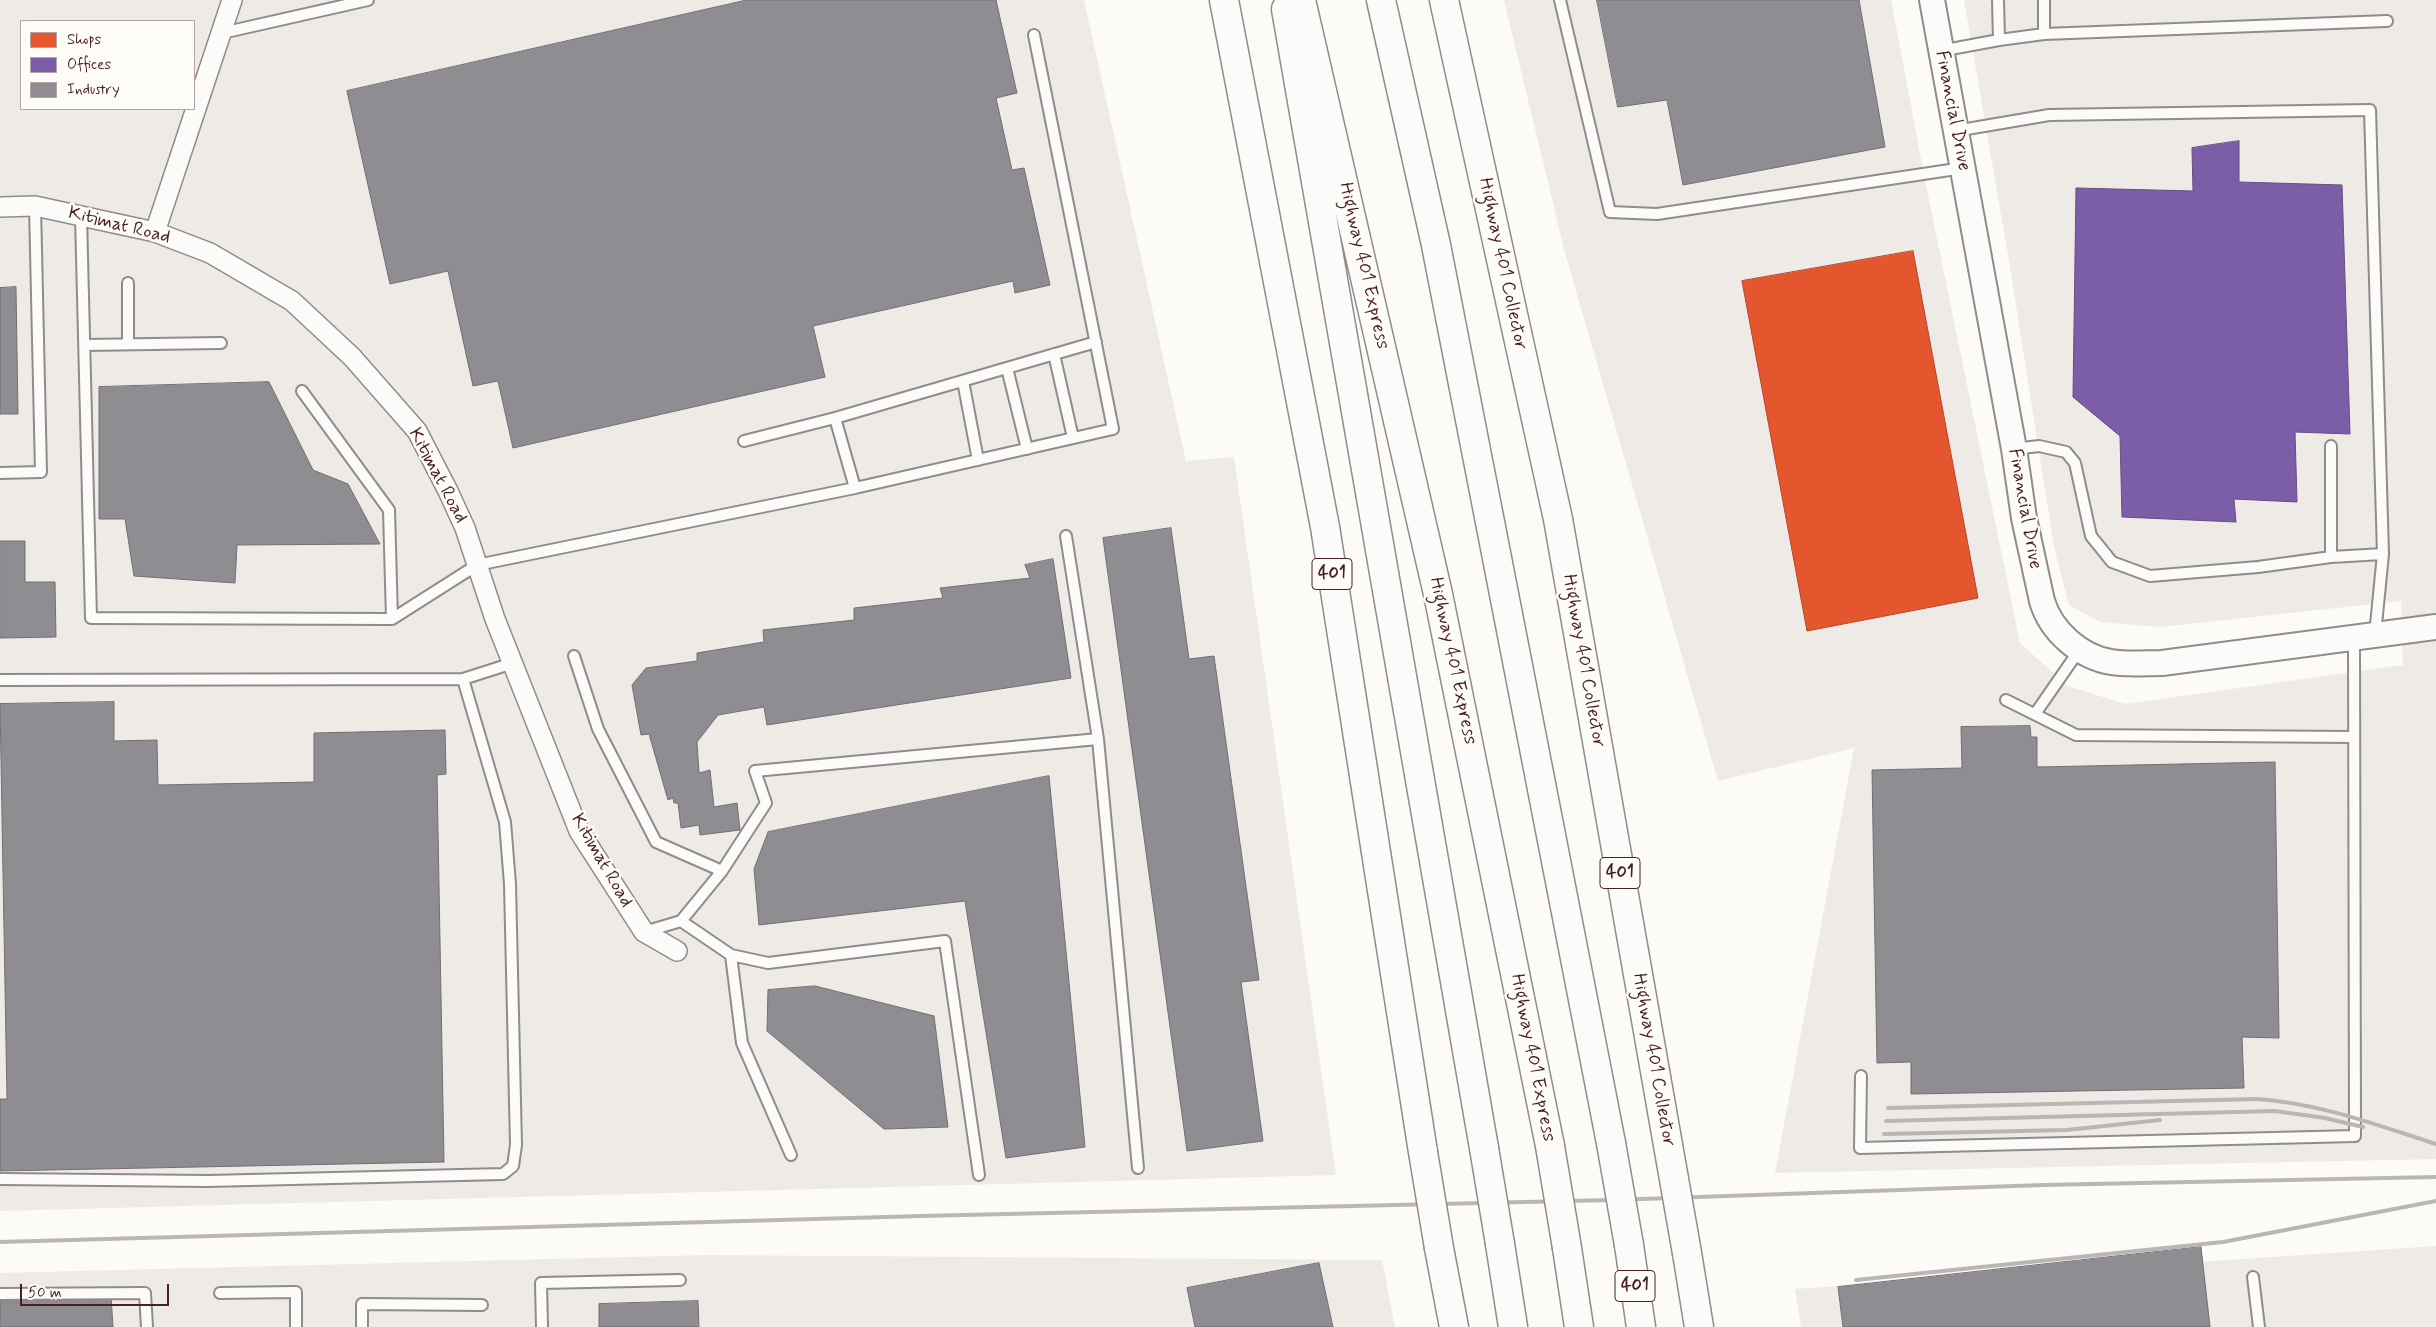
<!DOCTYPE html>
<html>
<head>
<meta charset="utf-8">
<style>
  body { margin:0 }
  #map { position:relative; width:2436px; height:1327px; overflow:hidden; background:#fcfbf8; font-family:Mynerve,sans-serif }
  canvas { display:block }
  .legend { position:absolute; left:20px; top:20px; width:175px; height:90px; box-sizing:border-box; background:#fdfcf7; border:1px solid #b5a4a5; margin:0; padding:6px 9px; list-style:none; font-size:15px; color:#4a1f2b }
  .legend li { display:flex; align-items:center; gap:10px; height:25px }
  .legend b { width:25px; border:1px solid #b5a4a5 }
  .scale { position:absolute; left:20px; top:1284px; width:149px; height:22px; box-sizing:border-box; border:2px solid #4a1f2b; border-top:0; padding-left:6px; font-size:15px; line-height:18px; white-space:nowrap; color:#4a1f2b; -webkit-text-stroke:4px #fdfcf7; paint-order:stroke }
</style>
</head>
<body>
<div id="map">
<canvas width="2436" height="1327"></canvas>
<ul class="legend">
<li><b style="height:14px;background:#e4572e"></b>Shops</li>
<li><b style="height:14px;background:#7b5ea7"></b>Offices</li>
<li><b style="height:14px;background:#8d8d92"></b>Industry</li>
</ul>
<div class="scale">50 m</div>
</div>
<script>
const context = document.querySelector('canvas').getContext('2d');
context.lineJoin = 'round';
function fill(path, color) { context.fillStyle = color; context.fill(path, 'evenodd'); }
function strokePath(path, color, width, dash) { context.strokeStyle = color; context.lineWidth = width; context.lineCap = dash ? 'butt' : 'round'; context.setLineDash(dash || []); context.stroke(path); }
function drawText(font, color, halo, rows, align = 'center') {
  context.font = font + ' Mynerve,sans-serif'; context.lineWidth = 5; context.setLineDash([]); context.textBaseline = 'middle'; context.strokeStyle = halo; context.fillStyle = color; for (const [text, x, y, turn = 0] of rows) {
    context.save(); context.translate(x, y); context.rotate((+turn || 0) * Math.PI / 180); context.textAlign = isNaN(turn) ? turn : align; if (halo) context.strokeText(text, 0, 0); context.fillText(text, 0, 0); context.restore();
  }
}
const built = new Path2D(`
  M0,0H1084L1186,461L1234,457L1336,1175L0,1211ZM21,21H194V109H21Z
  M1504,0H1891L1926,185L2020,643L2068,686L2125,704L2403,665L2401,601L2161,627L2100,622L2069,605L2054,547L2009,261L1964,0H2436V1159L1775,1173L1854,748L1718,781L1565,253Z
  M2436,1246V1327H1801L1795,1289Z
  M707,1255L1382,1260L1395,1327H0V1273Z`);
const shops = new Path2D(`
  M1913,251L1978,598L1807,631L1742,281Z`);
const offices = new Path2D(`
  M2239,141V182L2342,185L2350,434L2295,432L2297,502L2234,499L2236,522L2122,517L2120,436L2073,397L2076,188L2193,191L2192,148Z`);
const industry = new Path2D(`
  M747,0H996L1017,93L996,98L1012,170L1024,168L1050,285L1015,293L1013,281L813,326L825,377L513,448L498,381L473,386L448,271L390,284L347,91Z
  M1597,0H1859L1885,147L1683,185L1667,100L1618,107Z
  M16,287L18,414H0V288Z
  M269,382L313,470L348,484L380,544L237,545L235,583L134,576L125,519H99V387Z
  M1171,528L1189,659L1214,656L1259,980L1241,982L1263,1141L1187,1151L1103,538Z
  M0,541H25V582H55L56,637L0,638Z
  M1053,559L1071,678L767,725L764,707L718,715L697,742L699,773L710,770L714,807L737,803L740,830L700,835L699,825L681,828L678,803H674L673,798L668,800L649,734L641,735L632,685L646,668L697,661V653L764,642L763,630L854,620V608L943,598L940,588L1030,578L1025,565Z
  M114,702V741L157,740L158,785L314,782V733L445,730L446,774L437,775L444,1162L0,1171V1099H7L0,704Z
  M2030,726L2031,737H2037V767L2275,762L2279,1038L2242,1037L2244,1088L1911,1094V1062L1877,1063L1872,770L1962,768L1961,727Z
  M1049,776L1085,1147L1006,1158L965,901L759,925L754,869L768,832Z
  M815,986L934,1016L948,1127L884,1129L767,1031L768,990Z
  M2201,1247L2210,1327H1843L1838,1287Z
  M1319,1263L1333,1327H1195L1187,1288Z
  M111,1296L113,1327H0V1301Z
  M698,1301L699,1327H599V1304Z`);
const service = new Path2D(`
  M1560,0L1610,212L1657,214L1963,168
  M2044,0V34
  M222,33L368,0
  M1999,40L2044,34L2387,21
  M1940,51L1999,40L1998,0
  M1955,131L2049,115L2370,110L2383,554L2375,635
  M81,216L91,618L392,619L477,565L855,488
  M128,283V344
  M85,345L221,343
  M1054,354L1073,438
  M1007,368L1027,449
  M963,381L978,460
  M302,391L389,510L392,619
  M835,418L1096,342
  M744,441L835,418L855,488L1113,429L1034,35
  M2331,446V557
  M2014,449L2039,446L2066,452L2075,463L2091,536L2112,562L2150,576L2258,567L2331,557L2383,554
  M0,473L41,472L35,206
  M1066,536L1098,739L1138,1168
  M574,656L598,729L656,842L722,871L766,803L755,771L1098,739
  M463,679L513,663
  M0,680L463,679L505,822L510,884L516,1145L513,1166L503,1174L208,1181L0,1179
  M2006,700L2076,735L2353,737
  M2035,714L2080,649
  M681,921L731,955L768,963L945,941L979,1175
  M644,932L681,921L722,871
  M731,955L742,1043L791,1155
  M1861,1076L1860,1148L2355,1136L2354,638
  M2253,1277L2259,1327
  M220,1293L296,1292V1327
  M0,1294L145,1293L147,1327
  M362,1327V1304L482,1305
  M542,1327L541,1283L680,1280`);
const minor = new Path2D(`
  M0,207L35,206L155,232L210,253L292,301L352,357L417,431L448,491L465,528L495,619L579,831L644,932L677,951
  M155,232L232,0`);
const tertiary = new Path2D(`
  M1932,0L2014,449L2024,518L2042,601C2051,631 2080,657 2111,662C2128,665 2145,663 2162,663L2436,627`);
const motorway = new Path2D(`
  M1224,0L1325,527L1423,1152
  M1301,0L1438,594L1550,1146
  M1381,0L1436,245L1611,1143
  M1444,0L1558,519L1668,1145
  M1286,9L1484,1148
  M1500,1244L1513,1327
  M1629,1245L1641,1327
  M1439,1248L1454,1327
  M1567,1248L1579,1327
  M1687,1253L1699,1327`);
const rail = new Path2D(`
  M1888,1108L2257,1099C2319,1103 2377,1125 2436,1144
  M1886,1121L2275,1111L2325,1118L2363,1127
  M1884,1134L2067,1130L2160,1120
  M0,1242L921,1216L1612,1200L2043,1185L2436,1177
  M1856,1280L2223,1242L2436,1201`);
const motorwayBridge = new Path2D(`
  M1611,1143L1629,1245
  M1668,1145L1687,1253
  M1550,1146L1567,1248
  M1484,1148L1500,1244
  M1423,1152L1439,1248`);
const shields = [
  [1332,574,40],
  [1620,873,40],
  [1635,1286,40]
];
const shieldNames = [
  ["401",1332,574],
  ["401",1620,873],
  ["401",1635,1286]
];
const streetNames = [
  ["Financial Drive",1952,111,79],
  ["Kitimat Road",119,226,14],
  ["Highway 401 Collector",1502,264,78],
  ["Highway 401 Express",1363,266,77],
  ["Kitimat Road",437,476,62],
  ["Financial Drive",2024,509,80],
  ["Highway 401 Express",1452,661,78],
  ["Highway 401 Collector",1583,661,80],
  ["Kitimat Road",601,861,60],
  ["Highway 401 Express",1532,1058,79],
  ["Highway 401 Collector",1653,1060,80]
];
fill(built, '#eeebe7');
fill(shops, '#e4572e');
strokePath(shops, '#b6462d', 1);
fill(offices, '#7b5ea7');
strokePath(offices, '#6c4b82', 1);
fill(industry, '#8d8d92');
strokePath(industry, '#796c73', 1);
strokePath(service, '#928a8b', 14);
strokePath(minor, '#928a8b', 22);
strokePath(tertiary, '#928a8b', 28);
strokePath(motorway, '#928a8b', 31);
strokePath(service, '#fbfbf9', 10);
strokePath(minor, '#fbfbf9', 19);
strokePath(tertiary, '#fbfbf9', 24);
strokePath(motorway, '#fbfbf9', 28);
strokePath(rail, '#bbb6b6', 4);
strokePath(motorwayBridge, '#928a8b', 31, []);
strokePath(motorwayBridge, '#fbfbf9', 28);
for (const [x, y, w] of shields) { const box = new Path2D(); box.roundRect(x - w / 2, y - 15.5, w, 31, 4); context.fillStyle = '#fdfcf7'; context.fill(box); strokePath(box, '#4a1f2b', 1); }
drawText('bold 18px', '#4a1f2b', null, shieldNames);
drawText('19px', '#4a1f2b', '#fdfcf7', streetNames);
</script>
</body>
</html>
